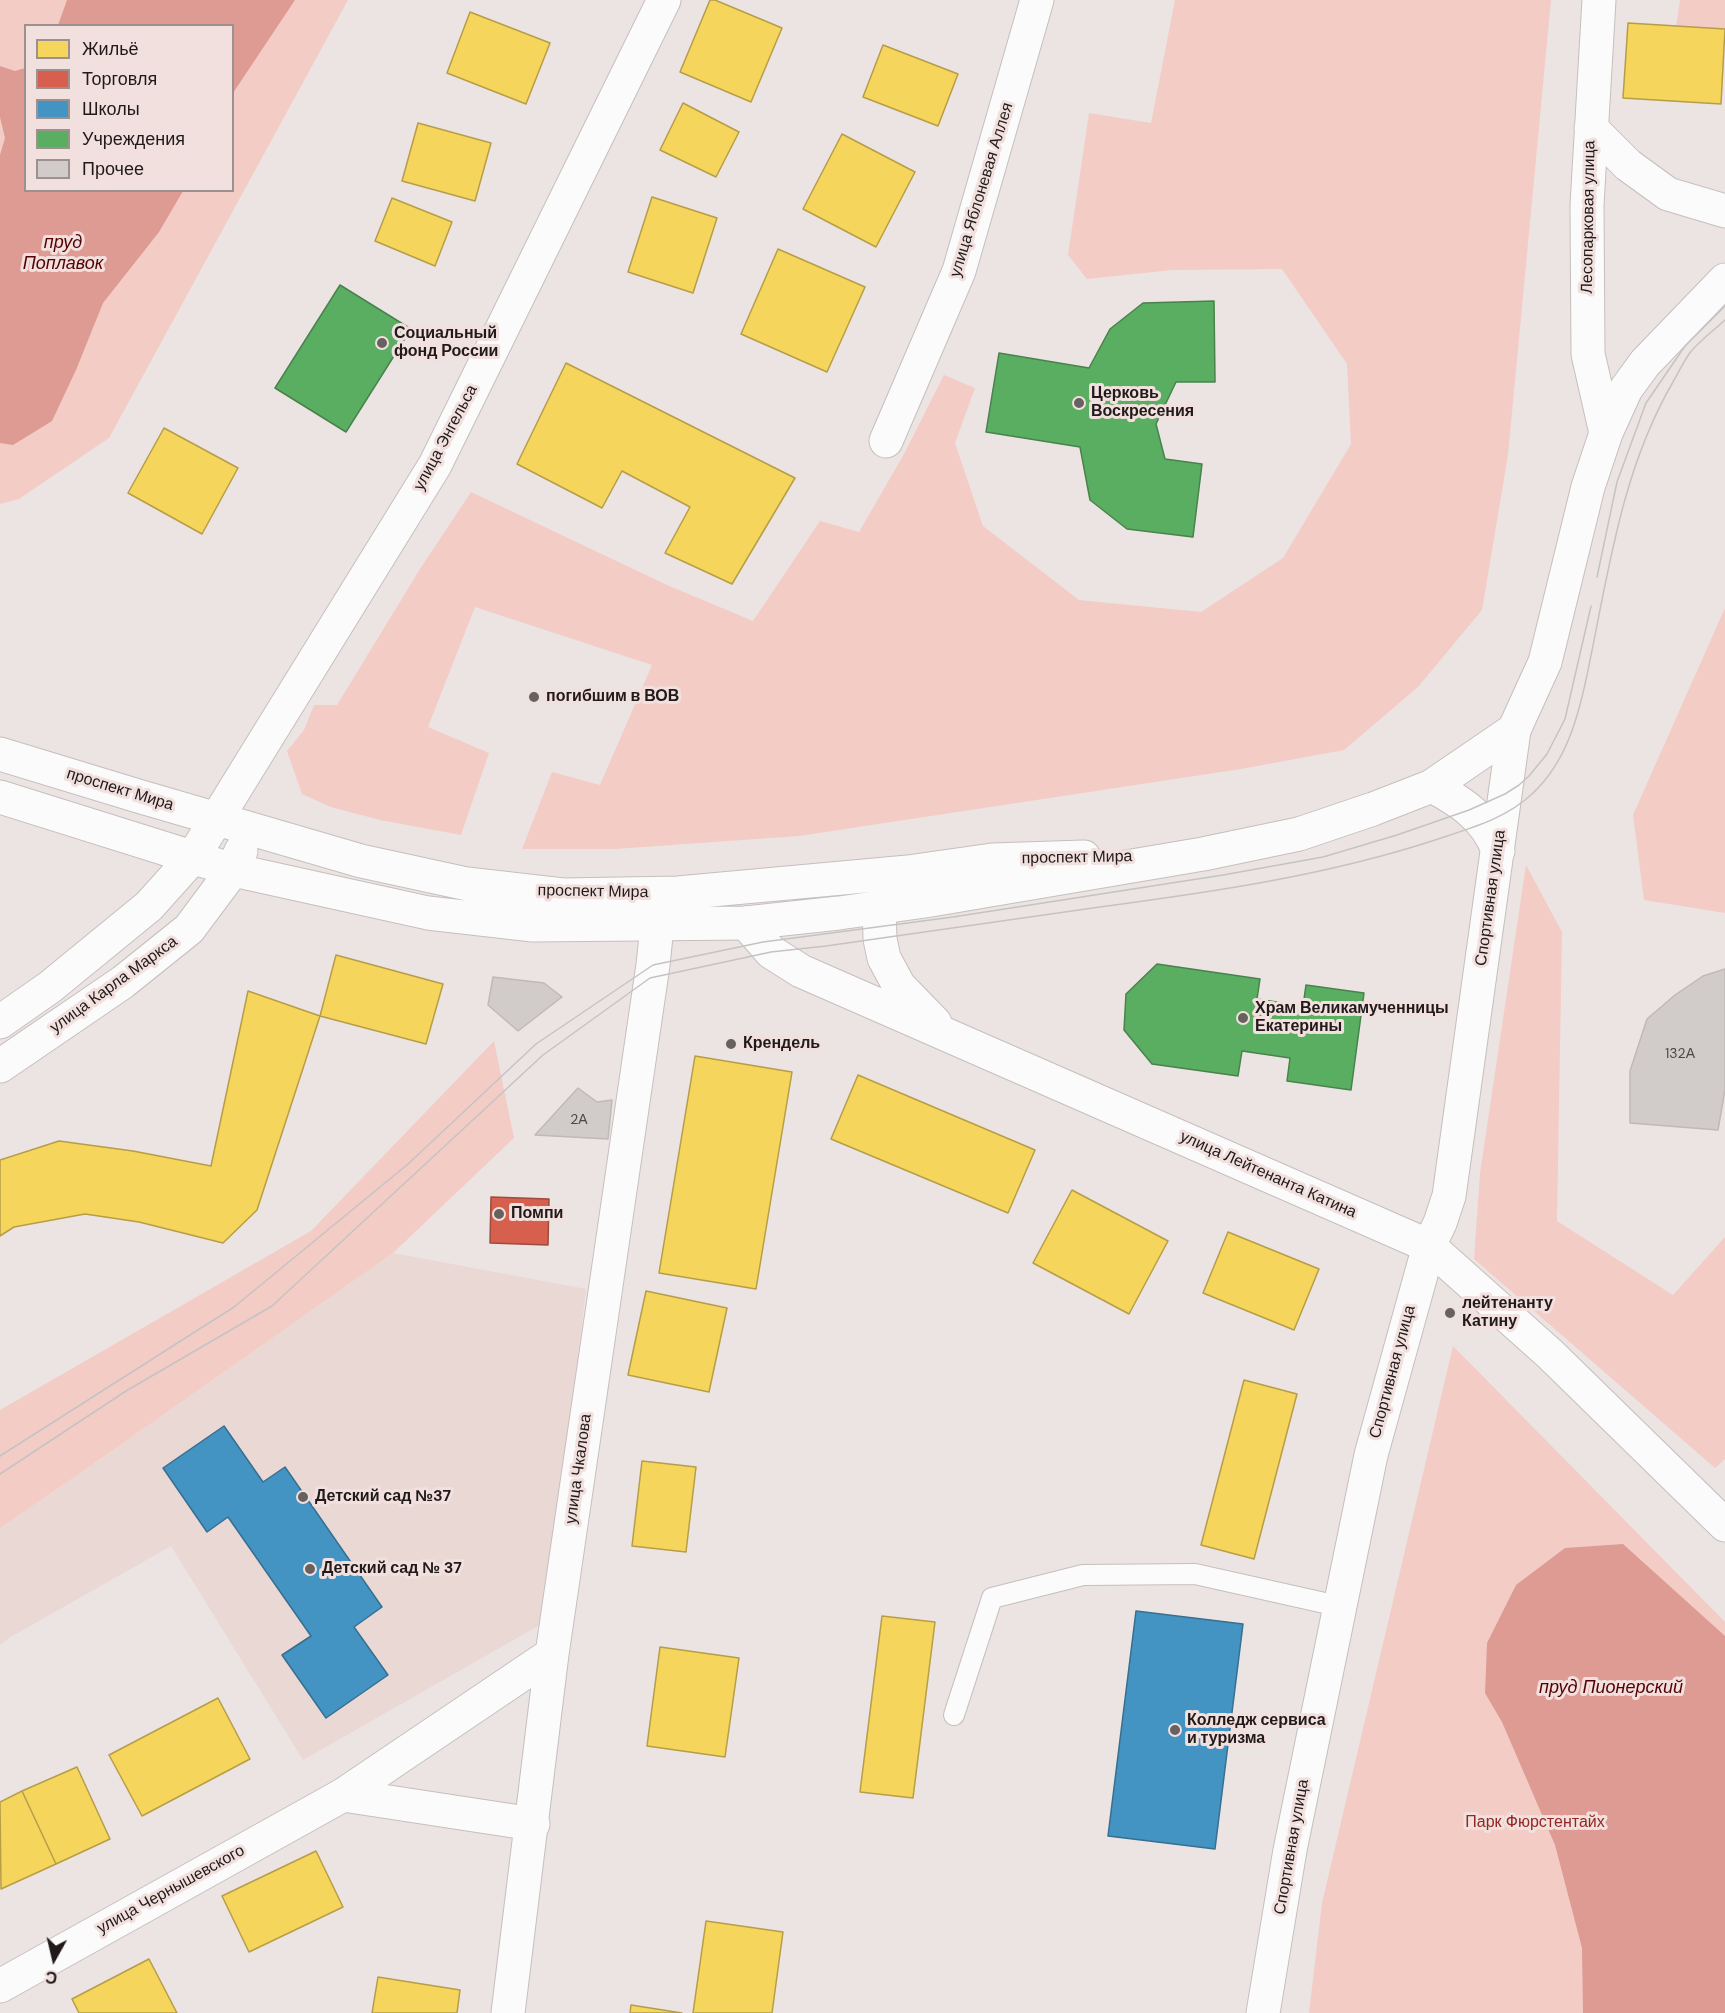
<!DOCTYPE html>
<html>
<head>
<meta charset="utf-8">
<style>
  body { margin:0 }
  #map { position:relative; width:1725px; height:2013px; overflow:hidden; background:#ece4e2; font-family:"DM Sans",sans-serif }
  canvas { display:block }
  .legend { position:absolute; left:24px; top:24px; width:210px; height:168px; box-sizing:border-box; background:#f1e0dd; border:2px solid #9d918f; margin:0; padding:8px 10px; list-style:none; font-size:18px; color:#201a1a }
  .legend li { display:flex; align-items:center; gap:12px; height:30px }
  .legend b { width:30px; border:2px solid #9d918f }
  .north { position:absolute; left:24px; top:1929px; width:60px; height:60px; -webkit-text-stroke:4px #f1e0dd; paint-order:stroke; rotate:188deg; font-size:16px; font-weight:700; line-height:24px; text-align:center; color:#201a1a }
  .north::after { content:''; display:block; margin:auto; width:21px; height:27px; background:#201a1a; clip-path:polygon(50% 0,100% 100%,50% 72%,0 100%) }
</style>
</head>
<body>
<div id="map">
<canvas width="1725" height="2013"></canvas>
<ul class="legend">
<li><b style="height:16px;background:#f6d55c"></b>Жильё</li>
<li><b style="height:16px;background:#d6604d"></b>Торговля</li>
<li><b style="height:16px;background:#4393c3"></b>Школы</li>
<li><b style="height:16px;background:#5aae61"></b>Учреждения</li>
<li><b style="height:16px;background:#d1cbc9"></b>Прочее</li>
</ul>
<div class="north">С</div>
</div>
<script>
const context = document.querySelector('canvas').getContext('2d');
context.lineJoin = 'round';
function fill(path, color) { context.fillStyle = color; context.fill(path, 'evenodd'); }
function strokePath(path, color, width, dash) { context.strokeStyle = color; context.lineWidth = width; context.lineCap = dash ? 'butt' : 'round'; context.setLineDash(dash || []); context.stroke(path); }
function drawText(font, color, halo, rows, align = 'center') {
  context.font = font + ' "DM Sans",sans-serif'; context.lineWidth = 6; context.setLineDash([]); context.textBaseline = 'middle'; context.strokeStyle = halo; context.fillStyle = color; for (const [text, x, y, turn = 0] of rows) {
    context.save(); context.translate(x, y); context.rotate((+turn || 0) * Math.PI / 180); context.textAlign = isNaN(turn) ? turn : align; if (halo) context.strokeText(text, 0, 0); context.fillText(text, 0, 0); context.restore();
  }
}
const built = new Path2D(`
  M393,1253L586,1289L547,1621L303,1760L171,1546L9,1638L0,1645V1528L89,1467Z`);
const green = new Path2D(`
  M0,0H348L109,438L19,499L0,504ZM26,26H232V190H26Z
  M1175,0H1551L1508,455L1482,610L1418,687L1344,750L1241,769L799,836L615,849H522L552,772L600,785L652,665L475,607L428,727L489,753L461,835L380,820L331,807L302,794L287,751L304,730L314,705H337L420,569L471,492L667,585L753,621L820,521L859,532L904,454L944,375L975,388L955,443L983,526L1079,600L1201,612L1283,558L1351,444L1347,364L1282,269L1172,270L1087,279L1068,255L1089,113L1151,123Z
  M1680,0H1725V42L1670,70Z
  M1725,608V913L1644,900L1633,815Z
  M1526,865L1562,932L1557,1221L1673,1295L1725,1237V1459L1715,1468L1474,1259L1480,1173Z
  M494,1041L514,1138L393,1253L89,1467L0,1528V1410L311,1231Z
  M1453,1346L1725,1622V2013H1309L1322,1903Z`);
const water = new Path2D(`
  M67,0H295L233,93L232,26L58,25Z
  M0,66L15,71L25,68L26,190L183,191L159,232L103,303L76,370L52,421L13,445L0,443V155L5,138L0,117Z
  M1623,1544L1725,1636V2013H1583L1582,1948L1555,1845L1502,1722L1485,1693L1487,1643L1516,1585L1565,1548Z`);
const homes = new Path2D(`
  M710,0H715L782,28L751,102L680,72Z
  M470,12L550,43L526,104L447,73Z
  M1628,23L1725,29L1721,104L1623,98Z
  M883,45L958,74L938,126L863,97Z
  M683,103L739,132L716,177L660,150Z
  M418,123L491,143L475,201L402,181Z
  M842,134L915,172L876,247L803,209Z
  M652,197L717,218L693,293L628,272Z
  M392,198L452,222L435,266L375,241Z
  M778,249L865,287L827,372L741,334Z
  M566,363L795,478L732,584L665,553L690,507L622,471L602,508L517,464Z
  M164,428L238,468L202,534L128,493Z
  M336,955L443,984L426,1044L320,1016Z
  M248,991L320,1016L257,1210L223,1243L139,1222L85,1214L14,1227L0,1236V1160L59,1141L133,1151L211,1166Z
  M695,1056L792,1072L756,1289L659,1273Z
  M858,1075L1035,1150L1008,1213L831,1139Z
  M1072,1190L1168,1241L1129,1314L1033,1263Z
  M1228,1232L1319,1269L1294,1330L1203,1293Z
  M646,1291L727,1308L709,1392L628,1375Z
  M1244,1380L1297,1394L1254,1559L1201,1545Z
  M642,1461L696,1467L686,1552L632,1546Z
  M882,1616L935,1622L913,1798L860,1792Z
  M660,1647L739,1658L725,1757L647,1746Z
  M218,1698L250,1759L142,1816L109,1755Z
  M77,1767L110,1839L56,1864L22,1791Z
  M22,1791L56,1864L1,1889L0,1802Z
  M316,1851L343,1907L249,1952L222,1896Z
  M706,1921L783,1932L772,2013H693Z
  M149,1959L177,2013H79L72,1999Z
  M378,1977L460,1990L457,2013H372Z
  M631,2005L682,2013H630Z`);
const shops = new Path2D(`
  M491,1197L549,1199L548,1245L490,1243Z`);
const schools = new Path2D(`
  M224,1426L263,1482L285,1467L382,1607L354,1627L388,1675L326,1718L282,1655L311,1636L228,1517L207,1532L163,1468Z
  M1136,1611L1243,1624L1215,1849L1108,1836Z`);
const public = new Path2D(`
  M340,285L411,329L346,432L275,388Z
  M1214,301L1215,382H1176L1156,424L1165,459L1202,464L1193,537L1127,529L1090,500L1080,447L986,432L999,353L1089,368L1110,329L1143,303Z
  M1157,964L1260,979L1257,999L1303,1006L1306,985L1364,993L1351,1090L1287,1081L1290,1058L1242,1051L1238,1076L1152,1064L1124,1030L1126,994Z`);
const building = new Path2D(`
  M1725,969V1090L1718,1130L1630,1123V1071L1647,1019L1675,995L1703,976Z
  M493,977L544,983L562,997L518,1031L488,1005Z
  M578,1088L597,1102L612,1100L608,1139L535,1135Z`);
const service = new Path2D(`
  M954,1715L992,1598L1083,1575L1195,1574L1338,1606`);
const minor = new Path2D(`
  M886,441L959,271L1037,0
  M343,1795L533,1824
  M1263,2013L1290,1850L1371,1455L1429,1246`);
const tertiary = new Path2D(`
  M1599,0L1587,205L1588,354L1606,433
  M1591,128L1628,165L1668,194L1725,211
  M1432,786C1460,801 1487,818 1498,851
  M193,857L435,465L664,0
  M894,886L879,907L880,939L884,958L899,986L935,1023
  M746,923L771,952L801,971L1429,1246L1550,1354L1725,1525
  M1429,1246L1440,1223L1449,1196L1514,730
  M0,1986L343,1795L552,1654
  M508,2013L552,1654L653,965L660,897`);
const secondary = new Path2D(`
  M0,754L138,796L361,861L467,884L563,895L678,893L908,872L992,860L1084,857
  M0,797L233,870L428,913L533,925L746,923L839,913L925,901L1203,854L1299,834L1373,809L1432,786L1514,730L1545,662L1588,487L1606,433L1626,389L1645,363L1725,280
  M0,1022L50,987L149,906L193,857
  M0,1066L123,982L189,929L233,870L241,851`);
const tram = new Path2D(`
  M1597,577L1617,482L1646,403L1685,346L1725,306
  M0,1456L234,1307L408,1164L536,1044L653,965L763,942L953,917L1223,875L1323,857L1397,835L1469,810L1505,794L1519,785L1529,776L1547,754L1565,719L1591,606
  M0,1474L126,1391L272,1306L543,1055L650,978L771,952L826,946C917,933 1009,920 1100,907C1212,892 1324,876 1432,841C1467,829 1505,820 1533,793C1566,762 1578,718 1587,675C1608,575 1621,471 1673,382C1678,373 1683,363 1689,354C1698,342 1713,331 1725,320`);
const markers = [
  [382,343,6,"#676160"],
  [1079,403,6,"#676160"],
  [534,697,6,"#676160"],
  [1243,1018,6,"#676160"],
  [731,1044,6,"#676160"],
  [499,1214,6,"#676160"],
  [1450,1313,6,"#676160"],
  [303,1497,6,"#676160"],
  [310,1569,6,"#676160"],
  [1175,1730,6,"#676160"]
];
const numberNames = [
  ["132А",1680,1054],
  ["2А",579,1120]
];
const streetNames = [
  ["улица Яблоневая Аллея",982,190,-73],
  ["Лесопарковая улица",1589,217,-89],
  ["улица Энгельса",446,438,-62],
  ["проспект Мира",120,790,17],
  ["проспект Мира",1077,858,-1],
  ["проспект Мира",593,892,1],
  ["Спортивная улица",1491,898,-82],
  ["улица Карла Маркса",114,985,-36],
  ["улица Лейтенанта Катина",1268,1175,24],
  ["Спортивная улица",1393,1372,-75],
  ["улица Чкалова",579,1469,-82],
  ["Спортивная улица",1292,1847,-80],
  ["улица Чернышевского",171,1890,-29]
];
const poiNames = [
  ["Социальный",394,334],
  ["фонд России",394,352],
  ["Церковь",1091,394],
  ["Воскресения",1091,412],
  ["погибшим в ВОВ",546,697],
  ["Храм Великамученницы",1255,1009],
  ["Екатерины",1255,1027],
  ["Крендель",743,1044],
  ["Помпи",511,1214],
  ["лейтенанту",1462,1304],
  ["Катину",1462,1322],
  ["Детский сад №37",315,1497],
  ["Детский сад № 37",322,1569],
  ["Колледж сервиса",1187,1721],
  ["и туризма",1187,1739]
];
const parkNames = [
  ["Парк Фюрстентайх",1535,1823]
];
const waterNames = [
  ["пруд",63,243],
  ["Поплавок",63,264],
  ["пруд Пионерский",1611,1688]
];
fill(built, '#ead8d5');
fill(green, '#f3ccc6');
fill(water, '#dd9b93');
fill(homes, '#f6d55c');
strokePath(homes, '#b69d48', 1.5);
fill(shops, '#d6604d');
strokePath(shops, '#9f4b3e', 1.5);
fill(schools, '#4393c3');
strokePath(schools, '#386f90', 1.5);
fill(public, '#5aae61');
strokePath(public, '#49824c', 1.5);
fill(building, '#d1cbc9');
strokePath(building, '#bfb9b7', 1.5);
strokePath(service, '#c5bfbe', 22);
strokePath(minor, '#c5bfbe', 35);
strokePath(tertiary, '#c5bfbe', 35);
strokePath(secondary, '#c5bfbe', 35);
strokePath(service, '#fcfbfb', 20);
strokePath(minor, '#fcfbfb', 33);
strokePath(tertiary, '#fcfbfb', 33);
strokePath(secondary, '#fcfbfb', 33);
strokePath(tram, '#c5c3c2', 1.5);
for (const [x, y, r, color] of markers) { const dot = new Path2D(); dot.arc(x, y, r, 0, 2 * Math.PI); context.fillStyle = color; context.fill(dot); strokePath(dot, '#f1e0dd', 2); }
drawText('14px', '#4d4747', null, numberNames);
drawText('16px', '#201a1a', '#f1e0dd', streetNames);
drawText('bold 16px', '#201a1a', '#f1e0dd', poiNames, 'left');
drawText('16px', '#932721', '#f1e0dd', parkNames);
drawText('italic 18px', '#550002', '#f1e0dd', waterNames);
</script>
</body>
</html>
